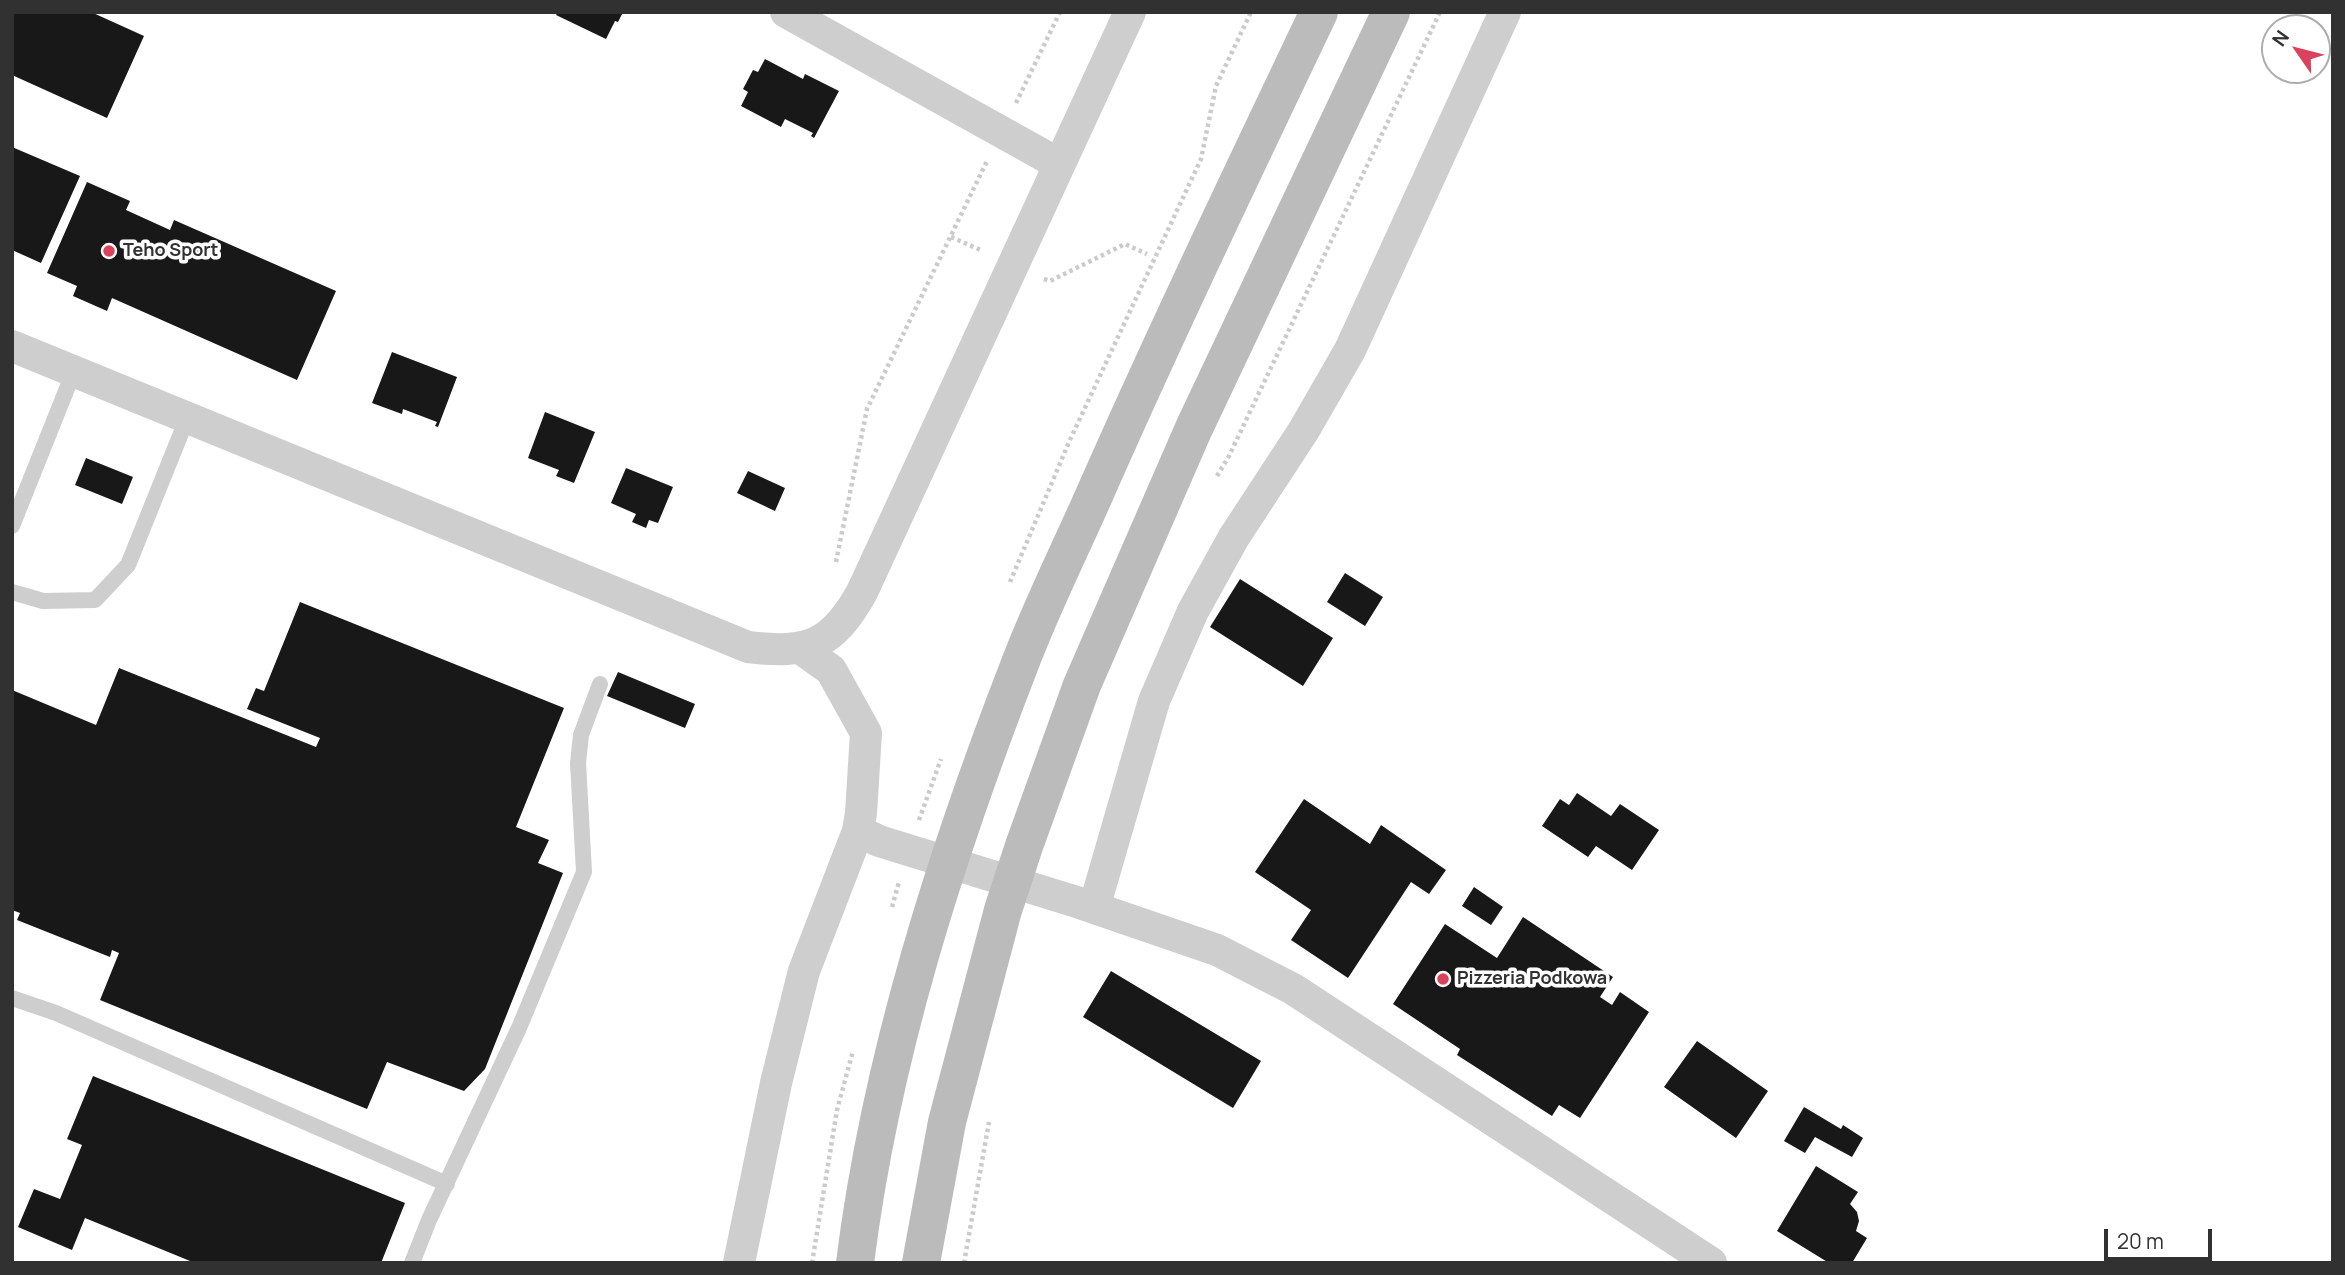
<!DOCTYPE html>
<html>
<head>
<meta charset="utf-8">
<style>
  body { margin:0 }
  #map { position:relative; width:2345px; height:1275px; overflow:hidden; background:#fff; font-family:Manrope,sans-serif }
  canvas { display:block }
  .frame { position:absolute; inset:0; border:14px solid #313131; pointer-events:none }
  .north { position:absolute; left:2261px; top:14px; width:70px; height:70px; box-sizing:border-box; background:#fff; border:2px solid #adadad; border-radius:50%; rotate:305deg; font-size:19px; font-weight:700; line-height:28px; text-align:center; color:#313131 }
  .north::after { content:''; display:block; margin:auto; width:24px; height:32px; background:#da425d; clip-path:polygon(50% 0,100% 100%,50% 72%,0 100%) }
  .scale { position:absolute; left:2104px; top:1229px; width:108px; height:32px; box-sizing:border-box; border:4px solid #313131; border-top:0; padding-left:9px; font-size:21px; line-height:24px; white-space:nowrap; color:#313131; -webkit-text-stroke:5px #fff; paint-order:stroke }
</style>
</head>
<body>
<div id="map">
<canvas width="2345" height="1275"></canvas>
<div class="frame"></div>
<div class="north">N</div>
<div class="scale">20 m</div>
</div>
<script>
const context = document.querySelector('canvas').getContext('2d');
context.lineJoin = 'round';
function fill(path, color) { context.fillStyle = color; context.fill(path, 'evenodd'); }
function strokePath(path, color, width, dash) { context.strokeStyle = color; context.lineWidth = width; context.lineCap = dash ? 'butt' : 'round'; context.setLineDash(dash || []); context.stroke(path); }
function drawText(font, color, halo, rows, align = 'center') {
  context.font = font + ' Manrope,sans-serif'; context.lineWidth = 7; context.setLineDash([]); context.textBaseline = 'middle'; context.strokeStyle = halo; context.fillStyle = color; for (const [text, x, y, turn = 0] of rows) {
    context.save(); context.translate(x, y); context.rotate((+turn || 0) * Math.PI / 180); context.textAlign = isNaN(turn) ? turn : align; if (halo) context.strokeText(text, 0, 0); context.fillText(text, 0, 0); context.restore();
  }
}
const building = new Path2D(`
  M12,12H91L144,36L107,118L12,75Z
  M558,12H623L618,22L615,21L606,39L556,15Z
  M765,59L803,79L805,74L839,91L814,138L811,136L813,133L785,119L781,127L741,106L748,92L743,89L753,70L758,72Z
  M12,147L80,176L41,263L12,250Z
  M87,182L130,201L126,210L170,230L174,220L336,291L297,380L112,298L107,311L73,296L77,286L47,273Z
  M392,352L457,377L438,427L435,426L437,422L403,409L402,414L372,403Z
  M545,412L595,432L574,483L556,476L559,470L528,458Z
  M86,458L133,477L122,504L75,485Z
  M626,468L673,487L658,523L649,520L646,528L632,522L636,514L611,503Z
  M748,471L785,488L775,511L737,493Z
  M1345,573L1383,597L1365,626L1327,602Z
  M1240,579L1333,638L1303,686L1210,627Z
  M300,602L564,708L516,827L549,840L538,863L563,873L485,1069L464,1091L387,1062L367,1109L100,1000L119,953L112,950L110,957L17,920L20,913L12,910V690L96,725L119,668L316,747L320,738L247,709L256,688L264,691Z
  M618,672L695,704L685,728L607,696Z
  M1577,793L1611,816L1620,804L1659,830L1632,870L1596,846L1588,857L1542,826L1560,799L1569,805Z
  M1304,799L1370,844L1381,825L1446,870L1429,894L1411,882L1348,978L1291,940L1311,910L1255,872Z
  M1474,887L1503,907L1491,925L1462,906Z
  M1523,917L1613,977L1600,997L1612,1005L1620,992L1649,1012L1580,1118L1559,1105L1552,1116L1457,1055L1460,1049L1393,1004L1445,924L1497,958Z
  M1111,971L1261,1061L1233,1108L1083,1017Z
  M1697,1041L1768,1091L1736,1138L1664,1087Z
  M93,1076L405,1203L381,1263H195L85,1218L72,1250L18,1227L34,1189L60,1199L82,1145L67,1139Z
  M1804,1107L1841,1129L1843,1125L1863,1138L1852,1157L1815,1137L1805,1153L1784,1141Z
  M1816,1166L1858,1192L1850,1204L1857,1212L1859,1221L1856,1231L1867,1238L1852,1263H1829L1777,1231Z`);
const path = new Path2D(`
  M1016,103L1060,12
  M951,237L983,251
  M1044,279L1050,281L1125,244L1147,254
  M1217,476L1229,456L1440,12
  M836,562L867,409L987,161
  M1010,582L1069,442L1201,159L1216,86L1251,12
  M919,820L941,759
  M892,907L899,882
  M812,1263L837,1110L853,1051
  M964,1263L989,1122`);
const service = new Path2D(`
  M12,526L74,371
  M12,592L43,601L95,600L128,565L188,416
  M12,998L56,1013L447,1184
  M412,1263L429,1220L519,1028L584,872L578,763L581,735L600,684`);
const minor = new Path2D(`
  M786,12L1059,164
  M12,346L748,647C808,654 832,646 862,592L1130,12
  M858,831L879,841L1080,903L1217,950L1293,989L1711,1263
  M1094,908L1154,701L1193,611L1234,537L1304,430L1350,350L1505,12
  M739,1263L776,1083L804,971L858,831L861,813L866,733L831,670L800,648`);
const secondary = new Path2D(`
  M855,1263C881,1056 946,854 1021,661C1042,606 1068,554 1092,500C1164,336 1242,174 1319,12
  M921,1263L947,1122L1003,910L1024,846L1082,685L1194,428L1391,12`);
const markers = [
  [109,251,7,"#da425d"],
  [1443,979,7,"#da425d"]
];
const poiNames = [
  ["Teho Sport",123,251],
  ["Pizzeria Podkowa",1457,979]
];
fill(building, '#181818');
strokePath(path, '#cbcbcb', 4.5, [3.5, 3.5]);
strokePath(service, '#cecece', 16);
strokePath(minor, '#cecece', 32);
strokePath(secondary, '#bbb', 38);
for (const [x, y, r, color] of markers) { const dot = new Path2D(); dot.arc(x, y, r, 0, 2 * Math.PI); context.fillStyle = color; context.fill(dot); strokePath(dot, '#fff', 2.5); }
drawText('bold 18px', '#313131', '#fff', poiNames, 'left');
</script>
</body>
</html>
